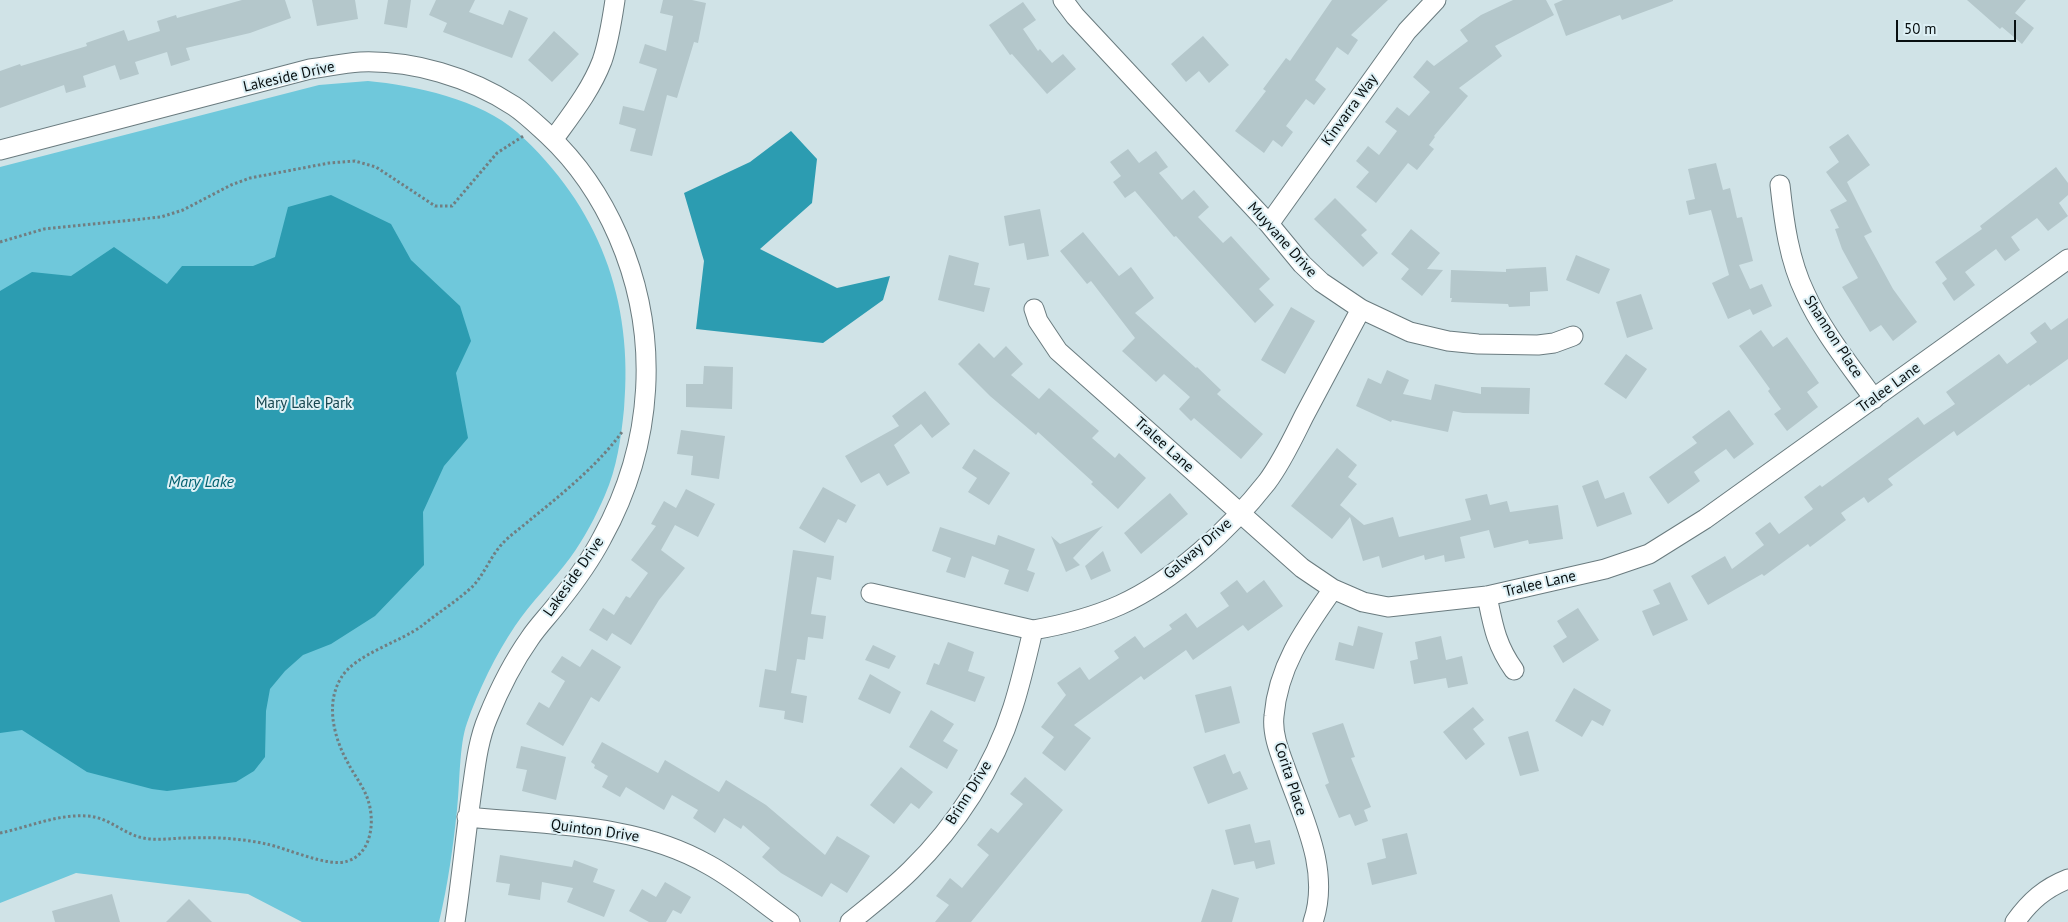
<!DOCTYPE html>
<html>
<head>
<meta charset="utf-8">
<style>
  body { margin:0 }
  #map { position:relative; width:2068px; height:922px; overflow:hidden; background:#d0e3e7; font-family:"PT Sans",sans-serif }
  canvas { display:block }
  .scale { position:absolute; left:1896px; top:20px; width:120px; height:22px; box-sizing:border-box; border:2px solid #080f10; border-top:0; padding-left:6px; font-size:15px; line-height:18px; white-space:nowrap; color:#080f10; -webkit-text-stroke:4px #ddf0f5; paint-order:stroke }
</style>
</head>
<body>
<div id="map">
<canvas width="2068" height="922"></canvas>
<div class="scale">50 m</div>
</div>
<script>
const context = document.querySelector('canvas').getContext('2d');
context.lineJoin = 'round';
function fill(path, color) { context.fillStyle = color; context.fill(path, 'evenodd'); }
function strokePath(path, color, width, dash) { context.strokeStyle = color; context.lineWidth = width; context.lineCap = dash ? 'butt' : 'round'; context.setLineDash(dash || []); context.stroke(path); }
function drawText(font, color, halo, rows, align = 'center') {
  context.font = font + ' "PT Sans",sans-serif'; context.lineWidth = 4; context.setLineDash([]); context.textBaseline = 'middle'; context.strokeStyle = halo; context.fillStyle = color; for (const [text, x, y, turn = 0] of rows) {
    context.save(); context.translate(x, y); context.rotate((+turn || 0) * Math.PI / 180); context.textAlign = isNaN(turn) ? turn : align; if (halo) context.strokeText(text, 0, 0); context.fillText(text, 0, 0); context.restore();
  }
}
const green = new Path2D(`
  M368,81C414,85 481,100 517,132C599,206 634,300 624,409C621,438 617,468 605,495C596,516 584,539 570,558C553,581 531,602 515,626C496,654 478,691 467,723C459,745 460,785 457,810C453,847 448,885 439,922H302L248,894L76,873L0,903V167L319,85Z`);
const water = new Path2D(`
  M791,131L817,159L812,203L760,249L837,288L890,276L883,300L823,343L696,329L704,261L684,193L750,162Z
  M331,195L391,224L411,260L460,306L471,341L456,373L468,438L444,466L423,512L424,565L375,616L331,644L303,655L285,671L270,689L266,711L265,757L254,771L236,782L167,791L152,789L87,772L22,730L0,733V291L32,272L71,276L114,247L167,284L182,266H253L275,257L288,207Z`);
const building = new Path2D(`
  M242,0H285L291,18L250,33L186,48L190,60L171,66L167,52L135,62L139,74L120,80L115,65L83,76L86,87L66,93L64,85L0,108V71L20,64L21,66L87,46L86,43L124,30L128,41L160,31L157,21L176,15L177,18Z
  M312,0H355L358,19L317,26Z
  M388,0H411L407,28L384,24Z
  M436,0H475L469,12L503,25L509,10L528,18L512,58L443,32L447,23L429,15Z
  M663,0H692L706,3L698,43L694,42L677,98L667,95L652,156L630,151L636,129L619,124L623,106L644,111L657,69L639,63L645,44L666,51L673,16L660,13Z
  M1332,0H1388L1351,35L1358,40L1348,55L1337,47L1315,80L1326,89L1314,105L1306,99L1286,126L1293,132L1282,147L1273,140L1264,153L1235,131L1266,91L1263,89L1286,58L1290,61Z
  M1513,0H1546L1554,15L1495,46L1502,56L1459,88L1468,96L1434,136L1435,137L1429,145L1434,149L1417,170L1408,163L1376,203L1356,187L1369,172L1356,161L1368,146L1379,155L1397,131L1385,122L1397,107L1409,116L1430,92L1413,77L1427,60L1434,66L1468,41L1460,30L1481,15Z
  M1563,0H1673V1L1622,20L1620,15L1566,36L1554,4Z
  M1967,0H2026L2015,13L2034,28L2022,44L2002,27L2000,29Z
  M1023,2L1036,20L1023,29L1038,51L1040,49L1052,63L1063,54L1076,69L1047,94L1012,54L1010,55L989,25Z
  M554,31L579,54L552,82L528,60Z
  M1203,36L1229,65L1209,83L1199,71L1186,82L1171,64Z
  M1848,134L1870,165L1847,182L1872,232L1864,236L1893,289L1917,322L1893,341L1881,325L1870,332L1842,287L1858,278L1842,249L1835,229L1839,228L1830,210L1847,201L1826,172L1839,162L1829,147Z
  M1128,149L1139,163L1156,151L1168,167L1159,173L1182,200L1194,190L1209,207L1198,217L1223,243L1231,236L1270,279L1259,289L1274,305L1255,323L1176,236L1174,237L1135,191L1125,198L1113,182L1121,176L1110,162Z
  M1716,163L1723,190L1730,188L1737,218L1742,217L1753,261L1739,265L1750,289L1762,284L1772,306L1753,315L1750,309L1728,319L1712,283L1729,275L1711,210L1689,215L1686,201L1695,199L1688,169Z
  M2056,167L2068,183V195L2059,203L2068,216L2048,231L2037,218L2011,237L2020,250L2005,261L1996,249L1965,272L1975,285L1954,301L1942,283L1947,279L1935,262L1982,229L1980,226Z
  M1335,198L1367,230L1361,235L1378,253L1363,267L1314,219Z
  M1040,209L1049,256L1027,260L1024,243L1009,246L1004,216Z
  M1411,229L1440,253L1427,269L1443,270L1422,296L1401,279L1409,269L1391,254Z
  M1083,232L1119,276L1131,267L1154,298L1135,313L1196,368L1197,367L1221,390L1217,394L1263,434L1241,459L1194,418L1191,421L1179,409L1190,397L1164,374L1156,382L1122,351L1135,338L1091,281L1087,284L1060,251Z
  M949,255L979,263L974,285L990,288L984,312L938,300Z
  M1576,255L1610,269L1599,294L1566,280Z
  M1546,267L1548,291L1530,292V306L1509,307L1508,304L1451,302L1452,298H1450L1451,270L1506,272V269Z
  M1641,294L1653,329L1627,338L1616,302Z
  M1291,307L1315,321L1285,374L1261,360Z
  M2068,318V359L2030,386L2029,384L1957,436L1954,431L1888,479L1893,485L1868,503L1864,497L1841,513L1846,520L1810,547L1808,544L1764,576L1762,574L1708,605L1691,576L1725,556L1732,569L1764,545L1755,533L1770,522L1779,534L1813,509L1804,497L1820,485L1822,487L1918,417L1924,425L1955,404L1946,392L1999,354L2007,364L2037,342L2030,333L2045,322L2051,330Z
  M1761,330L1773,347L1787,337L1819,383L1807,392L1818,407L1787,431L1774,414L1781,409L1768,391L1770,389L1739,346Z
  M979,343L994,358L1006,346L1023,364L1011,375L1039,399L1049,388L1099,431L1092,438L1115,458L1119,453L1146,478L1118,509L1091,484L1093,482L1038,432L1036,435L990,396L958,364Z
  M1626,354L1647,369L1626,399L1604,384Z
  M704,366L733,367L732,409L686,407V384H703Z
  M1387,370L1409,380L1403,394L1431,400L1435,384L1481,394V387L1530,388L1529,414L1463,413L1453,411L1448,432L1392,420L1391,422L1356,406L1368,378L1381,384Z
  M925,391L950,424L932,438L921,424L894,445L910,473L887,486L879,473L861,483L845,456L899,426L892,416Z
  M1729,410L1754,444L1734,459L1726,449L1694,472L1700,481L1668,504L1649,477L1697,443L1692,437Z
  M681,430L725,436L719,479L691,475L693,456L677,454Z
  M1337,448L1357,465L1348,477L1357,484L1340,505L1364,525L1393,517L1399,537L1471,520L1465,499L1487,494L1490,505L1507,501L1510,512L1558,505L1563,539L1529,544L1528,540L1494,548L1489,530L1460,537L1465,558L1445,562L1444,555L1425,560L1424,555L1382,568L1379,556L1363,561L1350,517L1332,539L1291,506Z
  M974,449L1010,473L989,505L968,492L977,478L962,468Z
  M1598,480L1605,499L1624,492L1632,514L1597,527L1582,486Z
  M823,487L856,505L846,523L838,519L825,543L799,528Z
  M686,489L715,504L698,537L675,525L661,550L685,568L659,600L631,645L612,633L607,641L589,630L603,608L614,615L626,596L630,598L648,573L631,560L656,526L651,524L664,501L676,508Z
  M1170,493L1188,514L1141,554L1124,533Z
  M1103,526L1073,558L1080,565L1066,572L1051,536L1060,544Z
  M940,527L995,545L998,535L1035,549L1027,570L1035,573L1028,592L1004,584L1009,570L972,556L965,578L946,572L951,558L932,551Z
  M793,550L834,556L831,580L817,577L811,614L826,616L823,639L808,637L805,660L797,659L791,693L807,696L803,723L784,719L785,711L759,707L765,669L776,671Z
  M1103,551L1111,571L1091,580L1085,566Z
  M1237,580L1247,593L1264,580L1283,606L1248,631L1243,625L1193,660L1186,650L1144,680L1141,676L1074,725L1091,738L1065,771L1042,753L1054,737L1041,727L1066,695L1057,683L1080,667L1089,680L1119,658L1114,651L1135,636L1144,648L1172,629L1169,625L1186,613L1197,628L1229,606L1220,593Z
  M1670,582L1688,620L1653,636L1642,611L1660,604L1653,590Z
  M1578,608L1599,640L1563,663L1553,646L1567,637L1557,621Z
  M1358,626L1383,633L1374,669L1335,660L1339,642L1353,646Z
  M1441,636L1446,660L1462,656L1468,684L1448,688L1446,678L1414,684L1410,661L1418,659L1415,642Z
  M948,642L974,652L968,671L985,677L975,702L926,684L934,663L939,665Z
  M873,645L896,656L889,669L865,660Z
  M592,649L621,667L599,702L591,697L563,746L526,724L539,702L549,708L565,681L551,672L562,656L580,667Z
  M870,674L901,692L890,714L858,699Z
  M1231,686L1240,723L1205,733L1195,695Z
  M1574,688L1611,710L1603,726L1592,720L1582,737L1555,721Z
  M1473,707L1484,720L1473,729L1485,744L1466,760L1443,732Z
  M931,710L954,724L943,741L958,750L947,769L909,747Z
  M1343,723L1355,757L1351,758L1371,807L1364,810L1368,821L1355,826L1350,814L1339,818L1325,785L1329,783L1312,733Z
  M1528,731L1539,771L1520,776L1508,737Z
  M602,742L658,773L665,760L719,792L726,780L766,805L825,855L837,836L870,856L847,893L831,883L822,897L781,873L762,857L770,848L743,825L741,829L724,818L715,833L693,818L698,810L672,795L664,810L626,787L620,797L602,787L608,776L594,768L595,765L591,762Z
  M521,746L566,757L556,800L522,791L527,770L516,768Z
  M1225,754L1233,774L1240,771L1248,789L1208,804L1193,767Z
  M901,767L933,792L919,809L911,803L894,824L870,805Z
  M1025,777L1063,810L971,922H935L949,905L936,896L950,878L962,888L989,855L977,845L991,828L998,833L1023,804L1010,794Z
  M1250,824L1255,843L1270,840L1275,864L1256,869L1254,861L1234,865L1225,830Z
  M1407,833L1417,874L1372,885L1367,863L1386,858L1382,839Z
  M500,855L572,867L574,860L598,869L593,882L615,890L604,917L567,902L573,888L542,882L540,900L508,895L510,884L496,882Z
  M665,882L691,897L681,914L673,910L666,922H649L629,911L642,889L656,897Z
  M1212,889L1239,898L1232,922H1201Z
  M112,894L120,922H55L52,911Z
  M189,899L212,922H166Z`);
const path = new Path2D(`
  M0,242L44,229L161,217L183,210L231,185L250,178L329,163L355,161L376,167L435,206H452L497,153L525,135
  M0,833C29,827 57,814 87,816C109,817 123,834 143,838C157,841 172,838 186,838C212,837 240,838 266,844C287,848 328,868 348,861C372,853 375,821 368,800C364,787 354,775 348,763C334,738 325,704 341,678C355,654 401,642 423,625C439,612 457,601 472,587C485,574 491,554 505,541C513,533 522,527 530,520C562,494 598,465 622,432`);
const minor = new Path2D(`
  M1063,0L1075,16L1269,224L1302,264L1321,282L1361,309L1410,332L1448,341L1478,344L1538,345L1554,343L1573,336
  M553,140C571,115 591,90 602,61C609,41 612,20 615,0
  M0,150L310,69C326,67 343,63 360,62C412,60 470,77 514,106C526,114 537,125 548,135C579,164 601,197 618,236C661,335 654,444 602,538C590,561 574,583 558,603C549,615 538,626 530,638C513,662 499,690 488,717C479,738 476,761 473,783C466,829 462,876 455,922
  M1780,185C1784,222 1789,260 1805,293C1822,331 1850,365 1874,399
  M1269,224L1407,31L1436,0
  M1034,309L1038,321L1058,351L1302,568L1333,589L1363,602L1388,607L1487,596L1605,569L1649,554L1705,519L2068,259
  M871,593L1033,630C1062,625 1093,617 1120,605C1175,580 1230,529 1267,482C1282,462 1293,438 1304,416C1323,380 1342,345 1361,309
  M1487,596C1493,625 1496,645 1514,670
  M467,817C549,825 636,823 709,865C738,881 763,903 790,922
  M850,922C871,905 892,889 911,870C956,826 994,768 1013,707C1021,682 1027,656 1033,630
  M1313,922C1331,870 1302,816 1285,767C1279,751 1272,733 1274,716C1278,666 1305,629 1333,589
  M2015,922C2030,901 2045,888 2068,879`);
const streetNames = [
  ["Lakeside Drive",289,77,-13],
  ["Kinvarra Way",1350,110,-54],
  ["Muyvane Drive",1282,240,48],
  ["Shannon Place",1833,337,57],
  ["Tralee Lane",1889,388,-36],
  ["Tralee Lane",1164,445,42],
  ["Galway Drive",1198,549,-41],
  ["Lakeside Drive",574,577,-55],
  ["Tralee Lane",1540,584,-13],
  ["Corita Place",1290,779,72],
  ["Brinn Drive",969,793,-58],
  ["Quinton Drive",595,831,8]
];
const parkNames = [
  ["Mary Lake Park",304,404]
];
const waterNames = [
  ["Mary Lake",201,482]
];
fill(green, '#6fc8db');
fill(water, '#2c9cb1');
fill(building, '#b4c7cb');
strokePath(minor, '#6a7b7f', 21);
strokePath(path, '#717e81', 3, [2.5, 2.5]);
strokePath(minor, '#fff', 19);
drawText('15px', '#080f10', '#ddf0f5', streetNames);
drawText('15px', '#174650', '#ddf0f5', parkNames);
drawText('italic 16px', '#005f6e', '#ddf0f5', waterNames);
</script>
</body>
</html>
